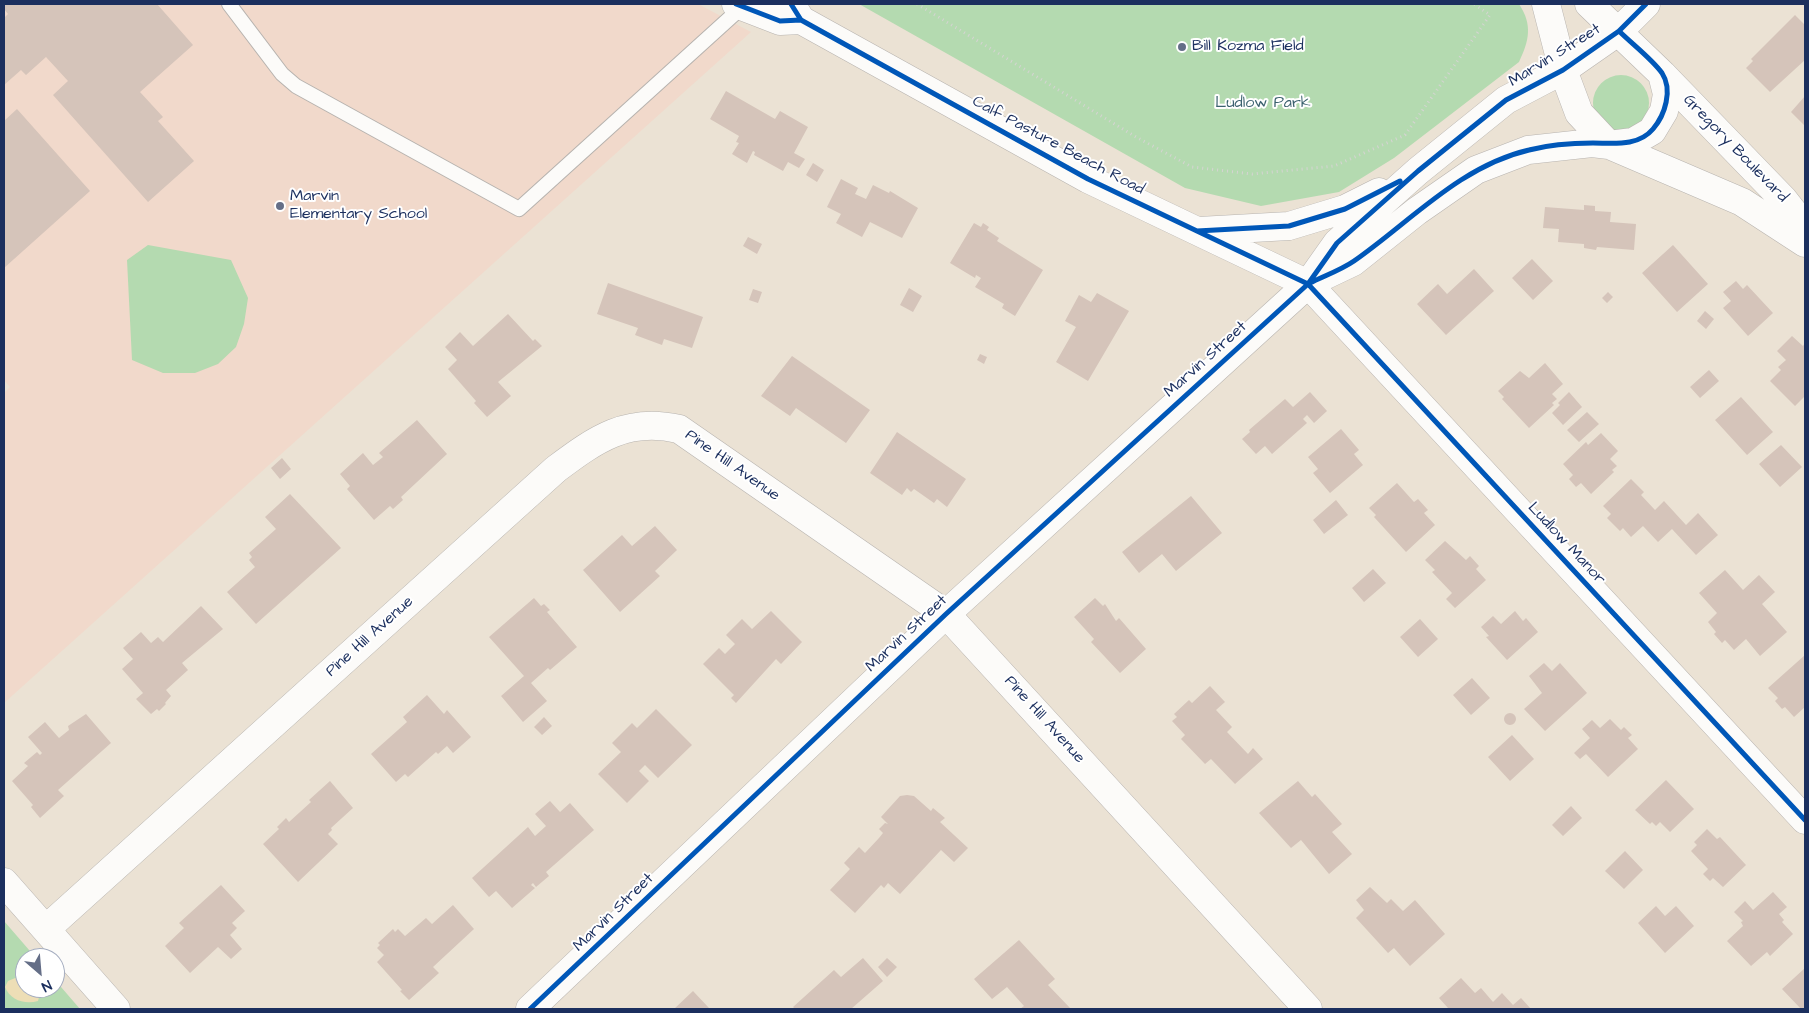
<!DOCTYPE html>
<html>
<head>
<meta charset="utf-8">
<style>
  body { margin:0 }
  #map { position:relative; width:1809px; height:1013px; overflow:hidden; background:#ebe2d4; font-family:"Architects Daughter",sans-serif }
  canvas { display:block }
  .frame { position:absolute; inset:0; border:5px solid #1b2f5e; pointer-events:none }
  .north { position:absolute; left:15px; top:948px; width:50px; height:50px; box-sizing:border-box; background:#fff; border:1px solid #a4acbf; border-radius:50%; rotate:153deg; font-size:14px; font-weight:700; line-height:20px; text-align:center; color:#1b2f5e }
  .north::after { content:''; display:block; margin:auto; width:18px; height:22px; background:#646e87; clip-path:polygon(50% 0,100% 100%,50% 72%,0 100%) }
</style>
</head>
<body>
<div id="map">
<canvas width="1809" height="1013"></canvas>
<div class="frame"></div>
<div class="north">N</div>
</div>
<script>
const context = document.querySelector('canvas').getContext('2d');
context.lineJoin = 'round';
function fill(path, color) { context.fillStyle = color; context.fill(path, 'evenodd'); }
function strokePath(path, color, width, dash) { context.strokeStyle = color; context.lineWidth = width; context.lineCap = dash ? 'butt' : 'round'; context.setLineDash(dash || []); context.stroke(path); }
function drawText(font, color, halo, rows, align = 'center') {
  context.font = font + ' "Architects Daughter",sans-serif'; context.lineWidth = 4; context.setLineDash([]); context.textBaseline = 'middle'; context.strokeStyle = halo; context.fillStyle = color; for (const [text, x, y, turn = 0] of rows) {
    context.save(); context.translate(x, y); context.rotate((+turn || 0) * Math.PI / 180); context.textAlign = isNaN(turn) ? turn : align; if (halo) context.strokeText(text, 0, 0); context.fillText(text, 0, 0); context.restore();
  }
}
const built = new Path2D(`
  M4,4H698L751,32L4,703V393L10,387L4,380Z`);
const green = new Path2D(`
  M859,4H1519C1533,25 1529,41 1519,62L1394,158L1339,192L1261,206L1185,188Z
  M1593 103a28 28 0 1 1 56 0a28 28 0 1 1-56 0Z
  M148,245L231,260L248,298L244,324L236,347L218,364L195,373H163L132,360L127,260Z
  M4,921L36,958H25V988H55V980L80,1009H4Z`);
const sand = new Path2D(`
  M20,976L25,977V988L41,989L38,1001C25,1005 10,1000 5,987L8,981Z`);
const building = new Path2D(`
  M4,4H157L193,45L140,92L163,117L158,121L194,161L148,202L53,95L68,81L46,57L26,75L21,70L4,85V18L8,14L4,9Z
  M1795,15L1804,24L1805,23V60L1770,92L1746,68L1753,61L1751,59Z
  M726,91L775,119L780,111L808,127L794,153L805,159L799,168L788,162L783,171L754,155L755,152L753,151L747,163L732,154L739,143L736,142L739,136L710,119Z
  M1805,96V126L1791,112Z
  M17,109L90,191L4,268V121Z
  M813,163L824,170L817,182L806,175Z
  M841,179L858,188L855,194L866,199L873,185L889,193L890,191L918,208L902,238L870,222L862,237L836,223L841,214L827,207Z
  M1584,205L1595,206V211L1611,212L1610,222L1636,224L1634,250L1597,247L1596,250L1584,248V244L1558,242L1559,229L1543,228L1545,207L1584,210Z
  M974,223L981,227L983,223L989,227L987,230L999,238L997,241L1043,270L1015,316L1002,308L1004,304L975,287L981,278L976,275L975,278L950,263Z
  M748,237L762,244L757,254L743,246Z
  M1673,245L1708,284L1677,312L1642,273Z
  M1532,259L1553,281L1533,300L1512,278Z
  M1474,269L1494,291L1446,335L1417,304L1438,284L1447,294Z
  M1736,281L1743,289L1747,285L1773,313L1748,336L1723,308L1731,301L1723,292Z
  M608,283L703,317L692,348L664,339L662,345L635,335L638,328L597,314Z
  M909,288L922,296L913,312L900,305Z
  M753,289L762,292L758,303L749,300Z
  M1608,292L1613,297L1607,303L1602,298Z
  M1097,293L1129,311L1088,381L1056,362L1076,327L1065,321L1079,295L1091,302Z
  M1705,311L1714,319L1706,329L1697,321Z
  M508,314L533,341L535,339L542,346L498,382L511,396L487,417L474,403L476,401L448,369L457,360L445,347L460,332L473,346Z
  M1792,336L1803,346L1805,343V396L1795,406L1770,381L1781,370L1778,367L1786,360L1777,351Z
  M980,354L987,357L984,364L977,360Z
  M792,356L870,410L846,443L796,408L790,416L761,396Z
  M1545,363L1563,384L1552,394L1557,399L1552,403L1554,405L1529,428L1502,399L1504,397L1498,391L1520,371L1529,378Z
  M1709,370L1719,381L1700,398L1690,387Z
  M1310,392L1327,411L1314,423L1307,415L1303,419L1307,423L1272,454L1265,446L1256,454L1242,439L1250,432L1249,430L1285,399L1293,407Z
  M1569,392L1582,407L1563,425L1552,413L1560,405L1558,403Z
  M1741,397L1773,432L1747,455L1715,420Z
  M1587,412L1599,424L1579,442L1567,430Z
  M417,420L447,454L401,497L403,500L393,509L390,506L374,520L347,489L350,486L340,474L363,453L373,465L383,457L379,453Z
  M1341,429L1359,450L1354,454L1363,465L1330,493L1313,473L1318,469L1308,457Z
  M897,432L966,479L947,507L937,499L934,503L914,489L911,492L907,488L902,495L870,473Z
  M1601,433L1618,451L1610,459L1617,466L1612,470L1614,472L1591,494L1581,483L1576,487L1569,479L1573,475L1563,464L1586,442L1588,445Z
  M1781,445L1802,467L1780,487L1759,464Z
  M282,458L291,469L280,479L271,468Z
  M1631,479L1644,492L1641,495L1655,510L1664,501L1686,525L1698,513L1718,535L1696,555L1672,529L1658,542L1643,526L1631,537L1623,528L1620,531L1607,518L1611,514L1603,506Z
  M1397,483L1414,502L1418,499L1428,510L1424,513L1435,525L1406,552L1374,517L1376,515L1369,508Z
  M290,494L341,548L256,624L227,592L255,567L249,560L252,557L249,553L276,529L265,517Z
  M1191,496L1222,533L1176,571L1162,554L1139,573L1122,552Z
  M1336,500L1348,515L1324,534L1313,520Z
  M655,526L677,550L655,571L660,576L620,612L583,570L622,535L632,546Z
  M1445,541L1466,560L1470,556L1479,566L1476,569L1486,580L1455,608L1446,599L1452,593L1432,572L1435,570L1425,560Z
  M1373,569L1386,583L1364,602L1352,588Z
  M1725,570L1743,590L1759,575L1775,592L1762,604L1787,632L1760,656L1746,639L1734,650L1725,640L1722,643L1714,634L1716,632L1708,622L1717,613L1699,593Z
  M534,598L541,606L544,604L550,610L547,612L577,647L550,670L548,668L531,683L547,701L523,722L501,696L524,676L489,637Z
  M1095,598L1103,606L1105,604L1116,621L1119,618L1146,649L1120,673L1091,642L1094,639L1074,617Z
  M201,606L223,629L182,663L188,670L166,690L171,696L165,703L166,704L159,711L157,709L151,714L136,699L143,693L122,669L133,659L123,648L141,632L151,643L158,637L163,642Z
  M771,611L802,642L781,664L776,659L736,703L731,698L734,695L703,664L719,648L725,654L735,644L726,635L742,619L752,629Z
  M1515,611L1523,621L1526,618L1538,632L1507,660L1486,637L1489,636L1481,627L1493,616L1501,624Z
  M1420,619L1438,639L1418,657L1400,637Z
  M1805,655V707L1794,717L1785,707L1782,709L1775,701L1778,698L1768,688Z
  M1544,663L1552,671L1560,663L1587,693L1545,731L1524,709L1542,693L1529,676Z
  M1472,678L1490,698L1471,715L1453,695Z
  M1210,686L1225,702L1216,710L1232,727L1227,732L1248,754L1253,748L1263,759L1235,784L1211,759L1205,764L1181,739L1185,735L1172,721L1177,717L1174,714L1189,700L1192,703Z
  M427,695L444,714L447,710L471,737L453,753L447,746L438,754L436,752L408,777L405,774L396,782L371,754L407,722L403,717Z
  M656,709L692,745L658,778L645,765L639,771L649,781L627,803L598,774L621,752L612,743L632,723L637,728Z
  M1504 719a6 6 0 1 1 12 0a6 6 0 1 1-12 0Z
  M86,714L111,743L58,790L64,796L40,818L31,807L33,805L12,781L28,766L24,763L37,752L40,755L42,753L28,737L45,722L59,738L69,730L68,726Z
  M544,717L552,726L542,735L534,727Z
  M1610,719L1621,730L1624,727L1632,735L1628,738L1638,749L1608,777L1586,754L1580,759L1574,753L1590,738L1582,729L1592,720L1600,728Z
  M1512,735L1534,759L1510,781L1488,757Z
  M1666,780L1694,809L1670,832L1660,822L1656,826L1652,822L1650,824L1635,810Z
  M330,781L353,808L331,828L332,830L328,834L338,844L298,882L263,844L279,829L277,827L286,818L289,822L311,802L309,800Z
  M1298,781L1312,797L1315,794L1342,824L1332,832L1352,854L1329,874L1301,840L1291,848L1259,813Z
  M907,795L914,796L931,811L933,808L945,818L940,822L968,848L954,862L941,850L900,894L888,883L884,888L881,885L855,913L830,890L850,869L844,863L859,847L865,853L879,838L883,833L879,829L885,823L888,824L881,817L900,796Z
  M550,801L560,812L570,803L594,830L546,872L549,876L536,887L533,883L531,885L535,888L512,908L496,891L489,897L472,878L528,827L535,836L546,826L535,814Z
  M1571,806L1582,818L1563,836L1552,825Z
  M1707,829L1717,839L1720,837L1746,865L1723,887L1713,878L1710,881L1703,874L1708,869L1691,851L1697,845L1694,842Z
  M1625,851L1643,870L1624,889L1605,871Z
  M221,885L245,911L232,923L237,928L230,935L242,949L231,959L218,947L190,973L165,946L184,928L179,923Z
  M1370,887L1387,903L1391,899L1403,911L1415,900L1445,934L1410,966L1394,948L1388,953L1356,918L1364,910L1356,900Z
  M1773,892L1787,907L1779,914L1784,920L1782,922L1793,934L1770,956L1767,952L1751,966L1727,941L1743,926L1741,922L1743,921L1734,912L1745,901L1753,910Z
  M453,905L474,929L433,967L439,973L409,1000L400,991L402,990L377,962L384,955L377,948L380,945L378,943L393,929L395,932L398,929L405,936L426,918L432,924Z
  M1656,906L1665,916L1676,906L1694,926L1665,953L1638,923Z
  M1019,940L1055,979L1048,985L1071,1009H1020L1024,1006L1007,987L992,999L974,979Z
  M863,958L883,981L851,1009H795L793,1007L834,970L841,977Z
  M887,958L897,967L887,977L878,967Z
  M1805,968V1009H1801L1782,989Z
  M1461,978L1475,993L1481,988L1493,1002L1502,993L1513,1005L1521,998L1531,1009H1446L1448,1008L1439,998Z
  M693,991L709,1008L674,1009Z`);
const path = new Path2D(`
  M917,4L1136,137L1192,167L1252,174L1334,166L1405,135L1490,15L1474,4`);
const lane = new Path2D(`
  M229,4L282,74L296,86L519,209L742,7`);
const street = new Path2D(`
  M736,4L780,21L801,20
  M791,4L801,20L1088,179L1308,284L1805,820
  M1546,4L1563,70L1579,113L1609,145L1742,202L1805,243
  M1589,4L1662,74L1783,199L1805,227
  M1199,231L1289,226L1345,209L1379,192
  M1311,282L1353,262L1417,211L1476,170L1528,150L1592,143L1609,145L1633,142L1652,131L1664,111L1667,94L1662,74
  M4,882L116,1009
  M46,929L556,469C596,439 627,417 679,429L946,614L1308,1009
  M530,1009L946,614L1308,284L1337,243L1418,171L1506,100L1563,70L1619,31L1646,4`);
const cycleway = new Path2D(`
  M736,4L780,21L801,20
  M791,4L801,20L1088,179L1308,284L1805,820
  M1197,231L1289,226L1345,209L1400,181
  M1310,283C1324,276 1341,270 1354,261C1410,222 1460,166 1529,150C1548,145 1573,143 1593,143C1613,143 1638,147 1653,129C1665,115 1673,90 1662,73C1652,59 1631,43 1619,31
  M530,1009L946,614L1308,284L1337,243L1418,171L1506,100L1563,70L1619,31L1646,4`);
const markers = [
  [1182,47,5,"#646e87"],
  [280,206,5,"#646e87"]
];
const poiNames = [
  ["Bill Kozma Field",1192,47],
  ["Marvin",290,197],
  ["Elementary School",290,215]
];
const streetNames = [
  ["Marvin Street",1555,56,-32],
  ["Calf Pasture Beach Road",1058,146,28],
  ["Gregory Boulevard",1735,149,46],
  ["Marvin Street",1206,360,-42],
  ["Pine Hill Avenue",732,466,35],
  ["Ludlow Manor",1566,544,47],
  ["Marvin Street",907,634,-43],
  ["Pine Hill Avenue",370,637,-42],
  ["Pine Hill Avenue",1044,720,48],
  ["Marvin Street",614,913,-44]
];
const parkNames = [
  ["Ludlow Park",1263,104]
];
fill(built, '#f1d9cb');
fill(green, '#b4dab0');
fill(sand, '#eddeb6');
fill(building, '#d5c4ba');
strokePath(lane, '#b7b3af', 16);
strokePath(street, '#b7b3af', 29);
strokePath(path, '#d5d4d2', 3, [1, 4]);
strokePath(lane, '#fcfbf9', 14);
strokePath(street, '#fcfbf9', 28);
strokePath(cycleway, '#0057b8', 5);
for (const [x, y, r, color] of markers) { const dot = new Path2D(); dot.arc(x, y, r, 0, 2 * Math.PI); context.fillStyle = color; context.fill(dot); strokePath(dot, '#fff', 2); }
drawText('16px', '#1b2f5e', '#fff', poiNames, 'left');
drawText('16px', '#1b2f5e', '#fff', streetNames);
drawText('16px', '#3b616e', '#fff', parkNames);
</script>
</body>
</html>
